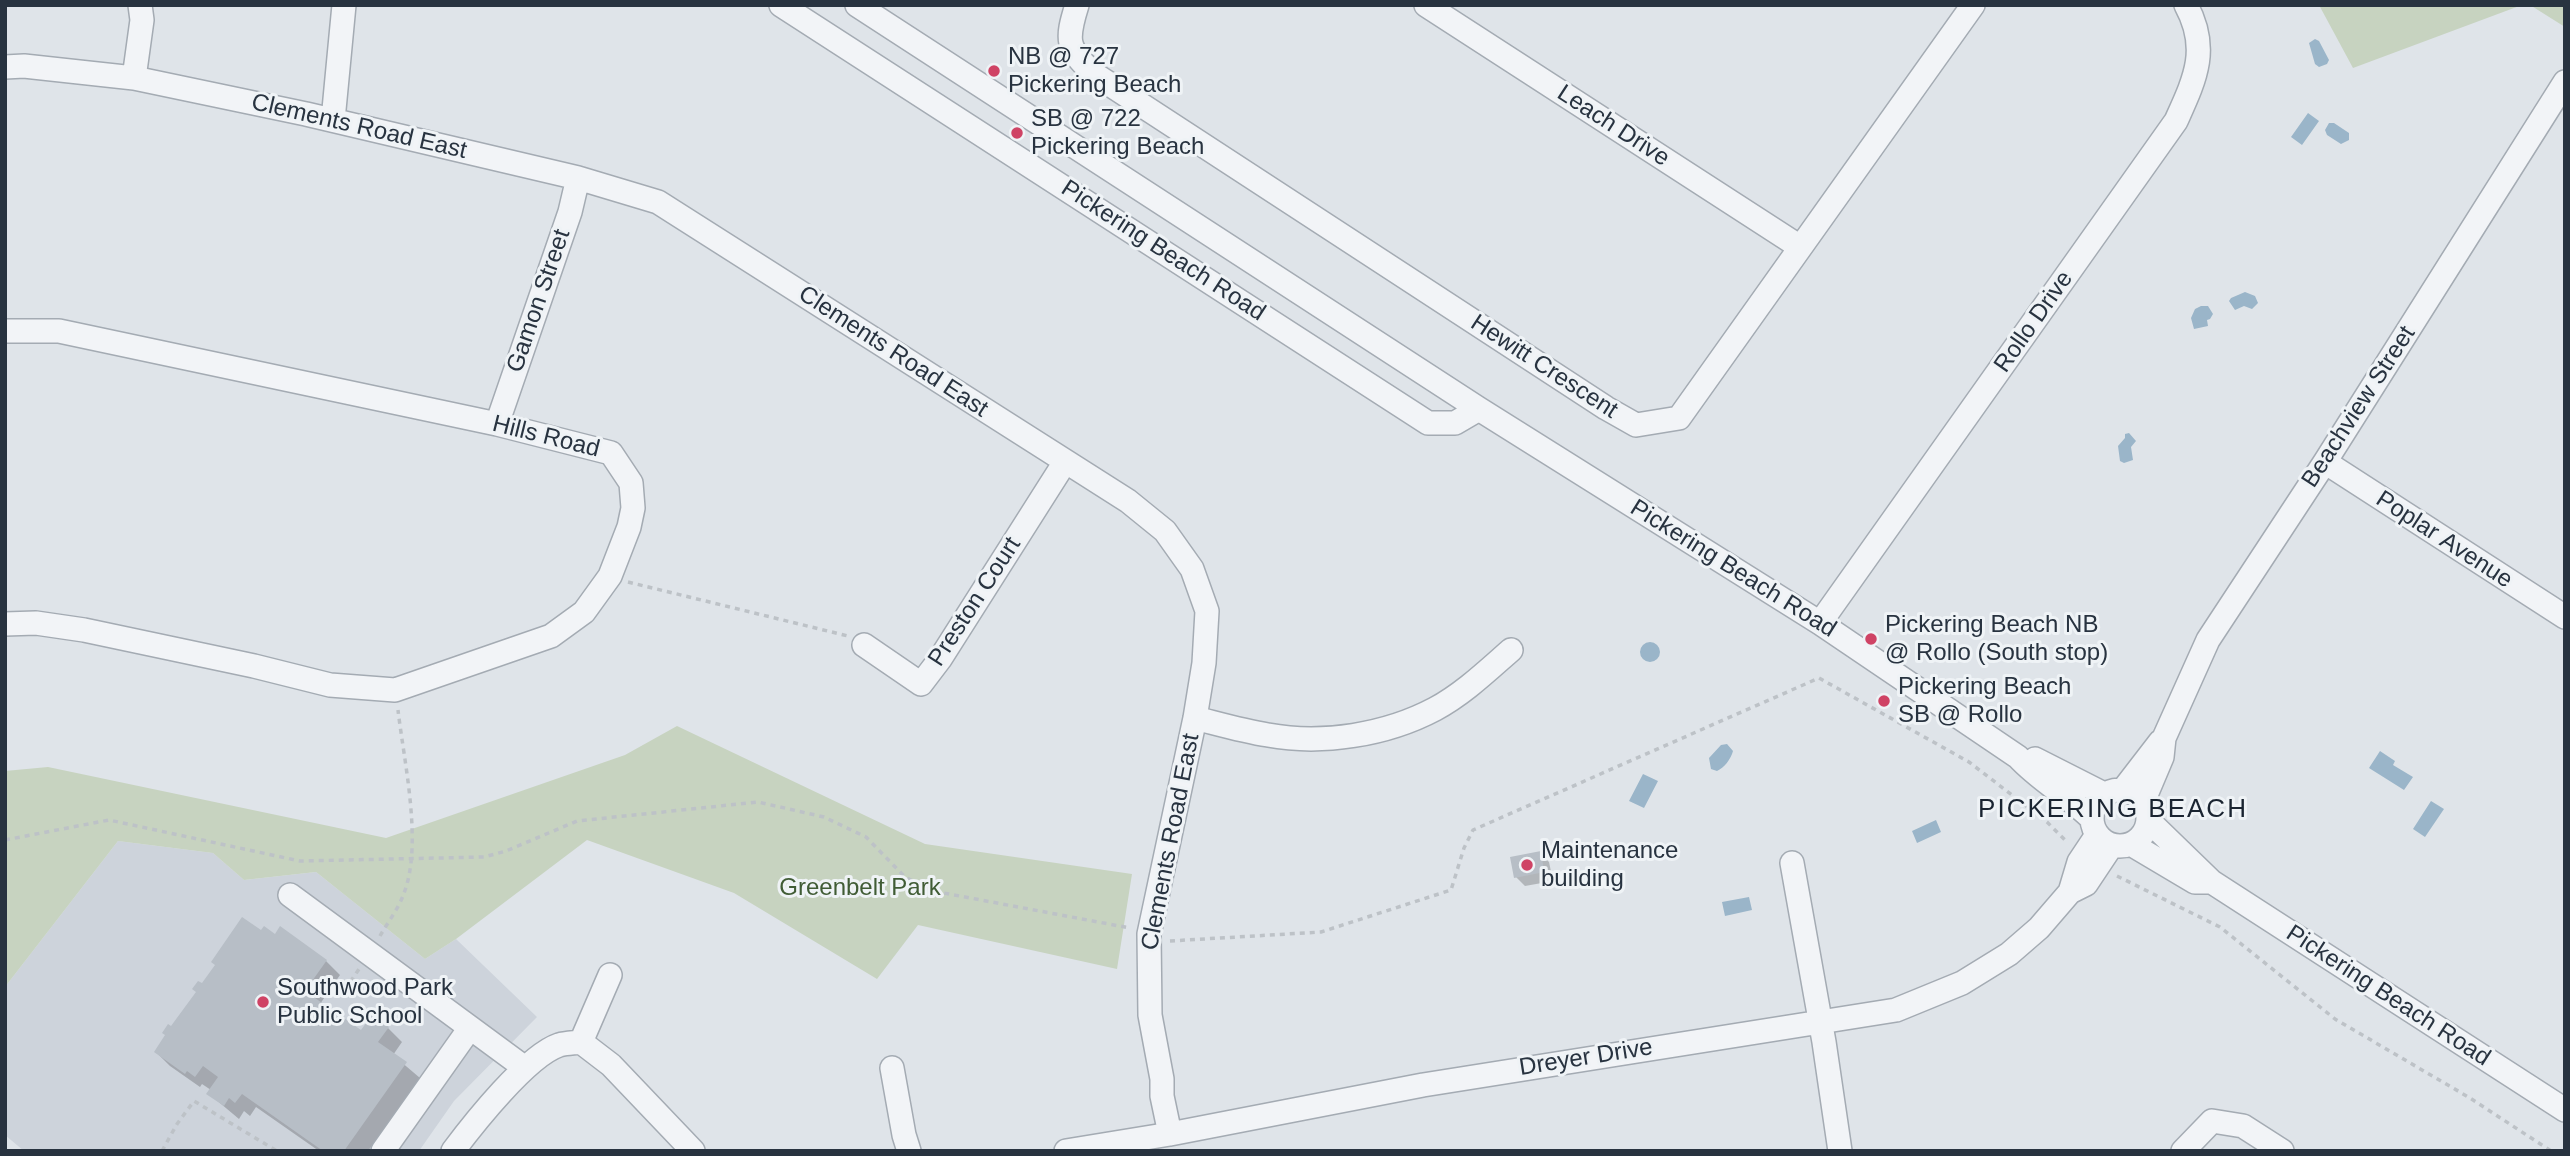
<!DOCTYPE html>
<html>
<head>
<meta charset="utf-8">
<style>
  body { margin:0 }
  #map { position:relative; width:2570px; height:1156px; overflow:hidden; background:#dfe4e9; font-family:Arial,sans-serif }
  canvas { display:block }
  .frame { position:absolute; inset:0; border:7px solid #283340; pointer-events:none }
</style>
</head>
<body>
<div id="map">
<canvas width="2570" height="1156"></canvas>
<div class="frame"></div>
</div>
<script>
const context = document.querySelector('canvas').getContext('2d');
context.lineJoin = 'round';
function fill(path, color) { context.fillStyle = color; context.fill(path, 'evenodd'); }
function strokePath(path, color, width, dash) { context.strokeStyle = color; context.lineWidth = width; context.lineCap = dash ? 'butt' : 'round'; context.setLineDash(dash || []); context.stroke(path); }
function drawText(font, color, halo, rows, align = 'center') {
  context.font = font + ' Arial,sans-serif'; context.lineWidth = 6; context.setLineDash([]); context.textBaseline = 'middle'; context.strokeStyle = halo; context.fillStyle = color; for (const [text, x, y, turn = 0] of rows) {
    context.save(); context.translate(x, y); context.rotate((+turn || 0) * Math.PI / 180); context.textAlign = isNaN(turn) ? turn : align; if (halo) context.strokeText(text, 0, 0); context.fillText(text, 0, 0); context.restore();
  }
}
const built = new Path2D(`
  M118,841L213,853L244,880L316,872L425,959L456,939L537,1017L454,1101L419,1151H24L5,1135V987Z`);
const green = new Path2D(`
  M2319,5H2522L2353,68Z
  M2530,5H2565V27Z
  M677,726L925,844L1132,874L1117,969L918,925L877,979L734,893L587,840L456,939L425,959L316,872L244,880L213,853L118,841L5,987V771L48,767L386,838L625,755Z`);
const water = new Path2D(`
  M2315,39L2319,41L2329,60L2327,64L2319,67L2315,64L2309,43Z
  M2308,113L2319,121L2302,145L2291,137Z
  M2329,123H2334L2349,133V140L2341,144L2327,135L2325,130Z
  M2245,292L2255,296L2258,303L2252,309L2244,306L2235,310L2229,301L2231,298Z
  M2201,306H2208L2213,314L2210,319L2207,320L2208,326L2194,329L2191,318L2195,309Z
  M2129,433L2136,441L2131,447L2133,460L2124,463L2120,461L2118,446L2125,438V434Z
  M1640 652a10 10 0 1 1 20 0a10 10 0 1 1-20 0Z
  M1727,744L1733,751C1731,759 1724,768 1717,771L1711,769L1709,758L1721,745Z
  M2380,751L2395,761L2393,765L2413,777L2404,790L2369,768Z
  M1643,774L1658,781L1644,808L1629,801Z
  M2431,801L2444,809L2425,837L2413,829Z
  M1936,820L1941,832L1917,843L1912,831Z
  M1749,897L1752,910L1725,916L1722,902Z`);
const shadow = new Path2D(`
  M1540,853L1549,862L1553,881L1525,886L1516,877Z
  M261,932L276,936L326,961L340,975L320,1004L361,1033L388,1028L402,1042L393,1055L420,1078L368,1151H319L256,1107L250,1116L244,1111L239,1119L208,1093L211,1090L202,1084L200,1087L170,1066L156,1052L172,1029Z`);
const building = new Path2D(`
  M1541,851L1544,872L1514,878L1510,857Z
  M242,917L261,930L264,926L275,934L280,926L327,960L305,991L361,1030L372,1015L389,1027L378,1042L407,1062L344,1151H323L242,1094L235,1103L229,1098L224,1106L206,1094L218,1077L203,1066L195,1077L187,1071L185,1074L154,1052L165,1035L162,1033L168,1024L171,1026L196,992L192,989L198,981L202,983L215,965L211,962Z`);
const path = new Path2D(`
  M628,582L848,636
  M5,840L109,820L300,861L484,857L506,851L577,821L758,802L824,817L866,837L905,877L933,891L1130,928
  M2117,876L2220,927L2335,1019L2470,1098L2551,1151
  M380,936C388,922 399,908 404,893C423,844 404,762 398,710
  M1170,941L1321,932L1451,890L1464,848L1473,830L1819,678L1969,762L2047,822L2067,842
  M345,990L359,969
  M162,1151L177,1124L194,1101L277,1151`);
const minor = new Path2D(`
  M781,5L1428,423H1455L1479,409
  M857,5L1479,409L1820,623L2018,757C2040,781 2069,796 2092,819
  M1077,5C1066,40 1066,48 1094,74L1606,408L1636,425L1679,418L1973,5
  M1426,5L1800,247
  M5,67L24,66L134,78L306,114L578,178L658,202L1128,501L1165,531L1192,569L1207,611L1204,663L1195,718L1149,934L1150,1015L1162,1079V1096L1170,1134
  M134,78L142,20L140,5
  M333,120L344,5
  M5,331H59L497,424L611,453L631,483L633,508L629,527L610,576L584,612L551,636L395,690L330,685L254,666L84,630L36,623L5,624
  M497,424L570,212L578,178
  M2325,462L2565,617
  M1820,623L2176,121C2195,79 2210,49 2186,5
  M864,645L921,684L940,659L1065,462
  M1195,718C1219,724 1243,731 1268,735C1322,745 1386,735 1435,709C1463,694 1487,671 1511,650
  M2035,759L2104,794
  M2123,790L2160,742
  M2092 818a28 28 0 1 1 56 0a28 28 0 1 1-56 0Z
  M2143,802L2162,757L2164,738L2208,640L2325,462L2565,82
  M2148,820L2212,882L2565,1110
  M2131,844L2195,882H2212
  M1792,863L1824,1042L1840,1151
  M2070,892L2079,862L2097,835
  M290,895L525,1068
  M581,1042L610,975
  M892,1068L904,1135L909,1151
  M383,1151L470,1028
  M453,1151C474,1123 527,1056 559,1045C566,1043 574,1043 581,1042L611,1065L693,1151
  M1066,1151L1170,1134L1423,1085L1896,1010L1962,983L2009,954L2039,928L2070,892L2086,884L2112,845
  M2183,1151L2212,1121L2243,1126L2282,1151`);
const markers = [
  [994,71,7,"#cf4365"],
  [1017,133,7,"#cf4365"],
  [1871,639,7,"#cf4365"],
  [1884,701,7,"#cf4365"],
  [1527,865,7,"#cf4365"],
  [263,1002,7,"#cf4365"]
];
const poiNames = [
  ["NB @ 727",1008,57],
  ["Pickering Beach",1008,85],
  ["SB @ 722",1031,119],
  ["Pickering Beach",1031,147],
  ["Pickering Beach NB",1885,625],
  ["@ Rollo (South stop)",1885,653],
  ["Pickering Beach",1898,687],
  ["SB @ Rollo",1898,715],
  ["Maintenance",1541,851],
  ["building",1541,879],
  ["Southwood Park",277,988],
  ["Public School",277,1016]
];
const streetNames = [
  ["Leach Drive",1613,126,33],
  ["Clements Road East",359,127,13],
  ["Pickering Beach Road",1163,251,33],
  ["Gamon Street",539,301,-71],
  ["Rollo Drive",2034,322,-55],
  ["Clements Road East",893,352,33],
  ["Hewitt Crescent",1544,367,33],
  ["Beachview Street",2359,407,-57],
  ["Hills Road",546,437,14],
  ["Poplar Avenue",2444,540,33],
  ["Pickering Beach Road",1733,569,32],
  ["Preston Court",975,602,-57],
  ["Clements Road East",1171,842,-79],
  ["Pickering Beach Road",2388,996,33],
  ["Dreyer Drive",1586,1058,-9]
];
const parkNames = [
  ["Greenbelt Park",860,888]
];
const neighbourhoodNames = [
  ["PICKERING BEACH",2113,810]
];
fill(built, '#cdd3db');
fill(green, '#c7d3c0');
fill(water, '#9ab5c9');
fill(shadow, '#0003');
fill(building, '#b7bec6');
strokePath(minor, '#a4abb3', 26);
strokePath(path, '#bdc2c7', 3.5, [5, 5]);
strokePath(minor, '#f2f4f7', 23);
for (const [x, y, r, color] of markers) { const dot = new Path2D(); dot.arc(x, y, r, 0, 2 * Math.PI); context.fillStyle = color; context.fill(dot); strokePath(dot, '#eff3f6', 2.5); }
drawText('24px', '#283340', '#eff3f6', poiNames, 'left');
drawText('24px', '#283340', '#eff3f6', streetNames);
drawText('24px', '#405c35', '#eff3f6', parkNames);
context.letterSpacing = '2px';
drawText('26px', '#1a2431', '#eff3f6', neighbourhoodNames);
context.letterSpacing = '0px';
</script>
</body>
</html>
